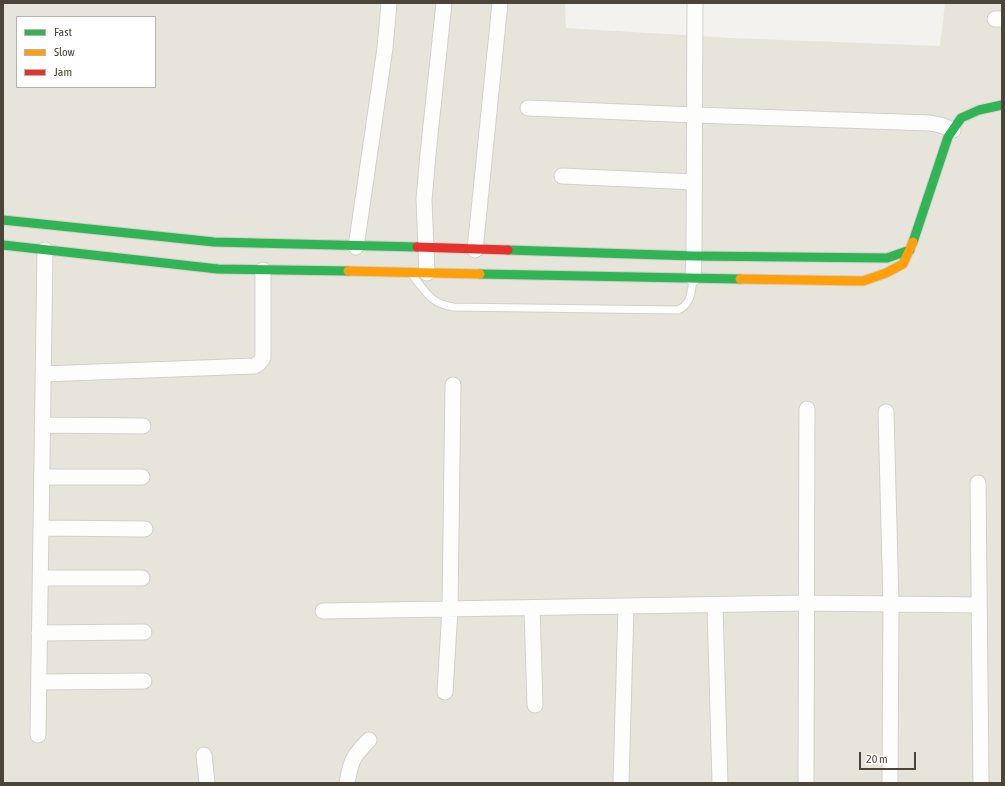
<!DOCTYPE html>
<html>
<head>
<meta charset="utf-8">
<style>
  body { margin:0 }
  #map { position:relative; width:1005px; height:786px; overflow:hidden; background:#f4f2ee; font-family:"Asap Condensed",sans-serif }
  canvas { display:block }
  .frame { position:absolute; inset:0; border:4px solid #4b4439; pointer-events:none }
  .legend { position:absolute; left:16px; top:16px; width:140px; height:72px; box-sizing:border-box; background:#fff; border:1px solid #b7b4b0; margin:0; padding:5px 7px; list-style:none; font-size:12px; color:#4b4439 }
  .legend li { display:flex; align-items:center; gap:8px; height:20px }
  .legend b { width:20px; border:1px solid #b7b4b0 }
  .scale { position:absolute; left:859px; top:752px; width:57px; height:18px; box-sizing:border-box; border:2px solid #4b4439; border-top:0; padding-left:5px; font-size:12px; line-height:14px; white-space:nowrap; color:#4b4439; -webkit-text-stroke:3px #fff; paint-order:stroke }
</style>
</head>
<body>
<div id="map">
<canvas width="1005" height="786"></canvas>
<div class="frame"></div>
<ul class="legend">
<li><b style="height:5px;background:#30b455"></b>Fast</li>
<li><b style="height:5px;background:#ff9f0a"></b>Slow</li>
<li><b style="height:5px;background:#e5322d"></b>Jam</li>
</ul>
<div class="scale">20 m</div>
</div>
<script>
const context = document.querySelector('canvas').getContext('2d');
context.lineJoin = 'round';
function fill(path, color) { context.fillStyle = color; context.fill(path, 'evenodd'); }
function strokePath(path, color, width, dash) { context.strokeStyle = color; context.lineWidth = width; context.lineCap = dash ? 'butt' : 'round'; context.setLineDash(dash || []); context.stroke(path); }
const residential = new Path2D(`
  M3,3H565L566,28L733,38L940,46L945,3H1002V783H3ZM17,17H155V87H17Z`);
const lane = new Path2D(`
  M413,276C427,293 430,303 453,307L678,310C691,304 691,293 693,280`);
const street = new Path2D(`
  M995,19H1002
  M528,108L695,115L930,123L940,125L953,130
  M562,176L694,182
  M356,247L385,48L389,3
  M475,250L500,3
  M427,273L424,200L428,154L444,3
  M693,278L694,256L695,3
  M43,374L254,366L259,363L263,358V270
  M886,412L891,604L890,783
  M42,425L143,426
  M42,477H142
  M978,483L981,783
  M41,528L145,529
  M40,578H142
  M715,605L720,783
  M532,608L535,705
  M323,611L806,603L979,605
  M39,633L144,632
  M39,682L144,681
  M445,692L450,609L453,385
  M38,735L45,250
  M204,755L207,783
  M347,783C351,760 353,756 369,740
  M621,783L626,606
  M806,783L807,409`);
const fast = new Path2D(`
  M3,220L214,242L417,247
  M913,242L948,137L961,118L979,110L1002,105
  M3,245L218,269L348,271
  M508,250L694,256L887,258L910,250
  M480,274L740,279`);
const slow = new Path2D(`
  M348,271L480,274
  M740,279L863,281L886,273L903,264L913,242`);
const jam = new Path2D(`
  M417,247L508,250`);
fill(residential, '#e7e4dc');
strokePath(lane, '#d2d0cb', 9);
strokePath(street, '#d2d0cb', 17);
strokePath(fast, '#d3cfc5', 11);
strokePath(slow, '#d3cfc5', 11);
strokePath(jam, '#d3cfc5', 11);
strokePath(lane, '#fdfdfc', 7);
strokePath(street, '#fdfdfc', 15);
strokePath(fast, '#30b455', 9);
strokePath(slow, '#ff9f0a', 9);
strokePath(jam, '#e5322d', 9);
</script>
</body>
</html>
